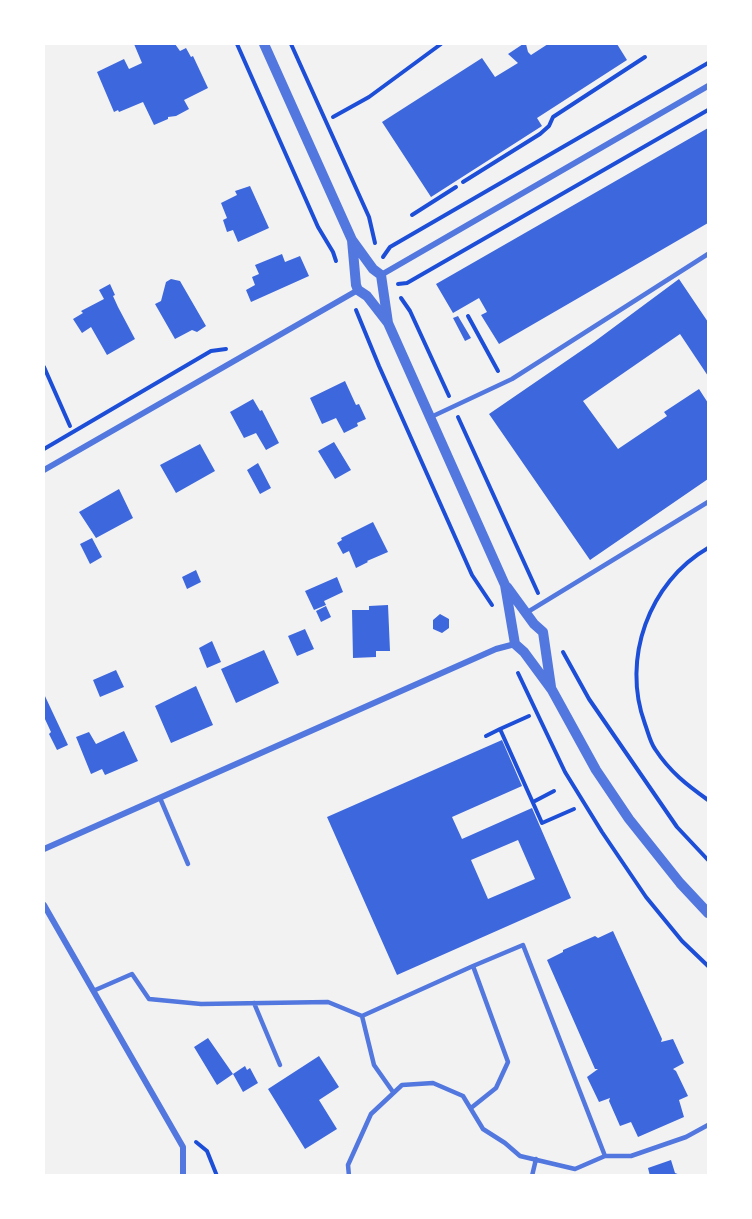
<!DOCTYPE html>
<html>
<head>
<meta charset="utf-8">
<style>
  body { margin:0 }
  #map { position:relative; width:752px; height:1219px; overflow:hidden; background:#f2f2f2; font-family:Lato,sans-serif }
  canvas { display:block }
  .frame { position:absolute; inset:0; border:45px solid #fff; pointer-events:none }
</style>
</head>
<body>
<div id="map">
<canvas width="752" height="1219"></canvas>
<div class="frame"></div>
</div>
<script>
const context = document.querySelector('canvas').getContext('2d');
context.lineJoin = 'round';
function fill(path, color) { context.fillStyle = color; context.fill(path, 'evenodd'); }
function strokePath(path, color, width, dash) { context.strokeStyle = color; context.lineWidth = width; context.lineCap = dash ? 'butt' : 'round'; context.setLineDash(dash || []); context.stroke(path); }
const building = new Path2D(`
  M134,44H175L180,51L186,48L191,57L193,56L208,88L184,100L189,109L176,116L168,117V119L154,125L143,102L119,112L118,110L114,112L97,72L124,59L129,69L142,63Z
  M523,44H526L528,52L531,55L548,44H617L627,60L537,118L542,126L431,197L382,122L482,58L495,77L518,63L508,54Z
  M708,128V223L499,344L481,315L487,312L479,298L453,313L436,284Z
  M250,186L269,228L238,242L233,230L227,232L223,220L227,218L221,203L237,195L235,191Z
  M282,254L285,262L300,256L309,276L251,302L246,290L255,285L252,277L259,274L255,265Z
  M171,279L180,281L206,326L197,332L192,330L175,339L155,304L161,301L166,282Z
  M679,279L708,322V376L680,334L583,401L618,449L667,416L664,412L699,389L708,403V479L590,560L489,414L594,342Z
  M110,284L115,295L113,296L118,307L135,339L107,355L91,327L82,333L73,319L83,313L81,311L104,299L99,290Z
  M458,316L471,338L465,341L453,318Z
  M345,381L356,405L359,404L366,419L357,423L358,426L344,433L336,418L322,424L310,398Z
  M253,399L260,411L262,410L279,443L266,450L256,433L244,438L230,412Z
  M334,442L351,470L335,479L318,451Z
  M200,444L215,471L176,493L160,465Z
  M258,463L271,488L260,494L247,470Z
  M119,489L133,518L96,538L79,512Z
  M373,522L388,552L367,561L368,562L356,568L349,551L343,554L337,543L342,540L341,538Z
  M92,538L102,557L90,564L80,544Z
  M196,570L201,582L187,589L182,577Z
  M337,577L343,592L324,601L326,605L314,610L305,591Z
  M388,605L390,651H376V657L353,658L352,610H369V606Z
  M326,606L331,617L321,622L316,611Z
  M440,614L449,619V628L442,633L433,629V620Z
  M305,629L314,649L297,656L288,636Z
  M212,641L221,662L207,668L199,648Z
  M264,650L279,683L236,703L221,669Z
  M116,670L124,687L100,697L93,680Z
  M196,686L213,725L171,743L155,706Z
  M44,694L68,745L57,750L49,734L51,732L44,717Z
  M124,731L138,761L105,775L102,769L91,774L76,737L89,732L96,744Z
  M502,740L522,786L452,817L462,839L532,808L571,898L397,975L327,817ZM518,840L535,879L488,899L471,860Z
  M613,931L662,1039L661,1042L673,1039L684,1063L673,1069L676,1071L688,1096L679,1100L684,1117L638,1137L631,1122L620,1126L609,1101L610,1098L599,1102L587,1077L598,1069H595L547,960L563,952V950L595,936L598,938Z
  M208,1038L233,1074L217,1085L194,1047Z
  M319,1056L339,1087L319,1100L337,1129L305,1149L268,1089Z
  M245,1066L247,1070L250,1068L258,1083L243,1092L233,1074Z
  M671,1160L675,1173L683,1176H650L648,1168Z`);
const path = new Path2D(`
  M237,44L318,227L333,252L336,261
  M291,44L369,217L375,243
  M333,117L369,97L441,44
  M463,182L540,134L549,126L553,117L645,57
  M412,215L456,187
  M383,257L390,247L708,63
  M398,284L407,283L708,110
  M401,298L410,311L449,396
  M356,310L379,366L472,575L492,605
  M468,316L498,371
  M44,367L70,426
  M458,417L538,593
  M44,449L211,351L226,349
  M708,548C649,582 621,659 645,724C648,732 650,742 655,749C670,772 687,785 708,800
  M563,652L589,699L677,827L708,860
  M518,673L565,772L602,832L646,897L682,941L708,966
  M500,729L529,716
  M486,736L500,729L542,823L574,809
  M533,802L554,791
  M196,1142L207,1151L217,1176`);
const service = new Path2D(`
  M431,417L512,379L708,254
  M526,613L708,502
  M160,798L188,864
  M93,991L132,974L149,999L201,1004L328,1002L362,1016L374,1065L393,1092
  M254,1003L280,1065
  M362,1016L473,966
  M471,1108L496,1088L508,1062L473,966L523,945L605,1156
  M349,1176L348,1165L371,1114L402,1085L433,1083L463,1096L483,1129L505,1143L520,1156L575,1169L605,1156H631L686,1137L708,1125
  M532,1176L536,1159`);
const minor = new Path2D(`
  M381,275L708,86
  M44,470L358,290
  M44,849L496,649L515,644
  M44,905L183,1147V1176`);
const tertiary = new Path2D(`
  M264,44L352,240L373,269L381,275L388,323
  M352,240L356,285L358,290L367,296L388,323L505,585L515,644L524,652L552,690L596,770L629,819L680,883L708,913
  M507,587L534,624L543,632L551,687`);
fill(building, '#3d67dc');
strokePath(path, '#1d4ed8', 4);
strokePath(service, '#5277de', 4.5);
strokePath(minor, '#5277de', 6);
strokePath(tertiary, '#5277de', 10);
</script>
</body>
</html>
